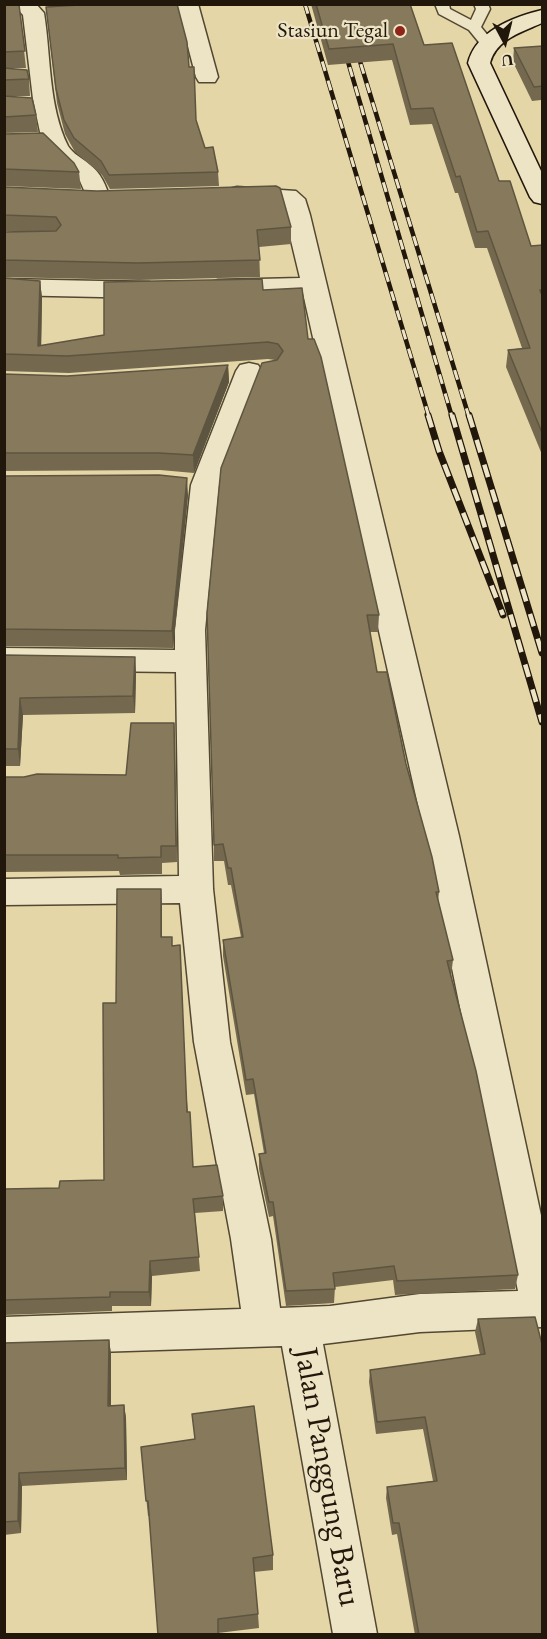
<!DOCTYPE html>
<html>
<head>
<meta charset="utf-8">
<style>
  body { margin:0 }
  #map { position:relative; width:547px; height:1639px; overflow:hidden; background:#e4d6a6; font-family:"EB Garamond",serif }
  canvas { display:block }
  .frame { position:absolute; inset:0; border:6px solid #22170b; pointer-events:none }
  .north { position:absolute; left:475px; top:12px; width:60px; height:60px; -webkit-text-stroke:4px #ede4c5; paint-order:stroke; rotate:173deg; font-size:16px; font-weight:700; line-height:24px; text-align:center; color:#22170b }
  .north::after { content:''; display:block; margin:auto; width:21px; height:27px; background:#22170b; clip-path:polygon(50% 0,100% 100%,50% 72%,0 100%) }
</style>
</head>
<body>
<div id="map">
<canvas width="547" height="1639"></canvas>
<div class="frame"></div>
<div class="north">U</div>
</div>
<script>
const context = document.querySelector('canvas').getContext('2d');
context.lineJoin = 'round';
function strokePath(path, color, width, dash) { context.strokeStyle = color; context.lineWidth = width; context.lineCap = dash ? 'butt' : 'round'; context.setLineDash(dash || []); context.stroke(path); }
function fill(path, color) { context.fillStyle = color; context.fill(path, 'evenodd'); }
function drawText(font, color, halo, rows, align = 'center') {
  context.font = font + ' "EB Garamond",serif'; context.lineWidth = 4.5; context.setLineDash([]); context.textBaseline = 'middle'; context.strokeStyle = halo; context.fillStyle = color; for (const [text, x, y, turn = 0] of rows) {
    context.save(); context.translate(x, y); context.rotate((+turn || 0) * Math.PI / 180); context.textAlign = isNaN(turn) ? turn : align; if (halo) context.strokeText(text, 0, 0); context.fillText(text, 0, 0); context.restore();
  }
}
const lane = new Path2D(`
  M435,4H449L450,9L471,20L476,9L474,4H488L490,9L481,27L494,43L492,46H482L469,30L439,14Z`);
const street = new Path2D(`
  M13,4H36L44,13C51,55 48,106 68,146C73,154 82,158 89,164C101,173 106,185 110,199L106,204L98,206L90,204L80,181L54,159L40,132L33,99L23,15Z
  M124,4H198L218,77L215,82H199L196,77L179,12L132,14L124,13L121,8Z
  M237,187L296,191L305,199L310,215L459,836L542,1220V1327L420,1332L323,1344L377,1634H333L282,1346L4,1355V1317L241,1309L231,1239L194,1042L180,903L4,905V879L179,876L176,672L4,670V648L175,650V630L191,485L236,371L240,365L249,363L258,365L262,371L219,485L205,630L213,889L230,1042L271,1239L280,1308L330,1306L420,1294L518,1291L425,836L303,293L218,296L209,293L205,288L209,283L218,280L300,278L282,203L229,199L225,194L229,189Z
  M4,279L149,282L158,285L162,290L158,295L149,298L4,295Z`);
const secondary = new Path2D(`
  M542,10V23C522,32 496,39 490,63L542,173V204L534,202L530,197L468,63C476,31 513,17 542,10Z`);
const railFar1 = new Path2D(`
  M305,4L429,417
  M355,45L469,417
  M344,48L452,417`);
const rail = new Path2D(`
  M428,415L439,451L503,615
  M452,415L542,722
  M469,415L542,653`);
const wall = new Path2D(`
  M4,4L19,5L26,68H9L4,80Z
  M311,4H410L424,45L499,181L531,246L543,245V457L506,367L508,350L522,348L487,248H475L458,193H455L432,124L410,125L392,60L328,65Z
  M46,7L189,67L196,120L205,148L218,172L219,186L110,189L102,175L75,152L65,134L57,103Z
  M543,46V103L541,100L532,101L513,62L514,48Z
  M29,79L30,96H11L36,115L38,132L4,133V80Z
  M4,134L79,172L81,189L4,186Z
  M4,187L291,227V244L259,247L260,277L139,280L4,277V232H17L4,231Z
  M4,278L40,281L42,298L41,346L104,335L263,290L308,339L379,615L378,632H370L377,672L406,764L439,892L438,902L453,960L451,976L518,1275L515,1289L395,1295L393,1280L335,1287L334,1303L286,1306L273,1216L269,1217L259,1169V1154L264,1153L254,1094L246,1095L223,956V940L241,937L231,885H228L224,861H214V845L275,360L268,359L69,373L4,371Z
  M228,365L229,382L194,473L160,470L4,471V374L67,376Z
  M4,476L188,495L173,648L4,646Z
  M4,655L135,657L136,674L135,713L23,715L20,766H4Z
  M174,723L177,862L162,863V874L120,875L119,871L4,872V777H24L126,775Z
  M162,905V937L173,946L193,1167L223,1196V1211L195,1213L200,1271L152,1276L151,1306H112V1311L4,1315V1189L59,1188L104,1180L116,1003Z
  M478,1319L543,1635H415L397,1534L392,1535L386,1498L387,1487L433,1481L423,1429L376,1434L369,1382L370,1370L480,1355L475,1332Z
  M109,1340L111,1354V1406L124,1405L126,1418L127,1480L22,1486L21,1533L4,1535V1343Z
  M141,1447L273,1555V1570L254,1572L258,1614L259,1628L218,1633L149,1516H148Z`);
const shadedWall = new Path2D(`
  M40,281L42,298L41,355L38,346Z
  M228,365L229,382L194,473L193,455Z
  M187,478L188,495L173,648L172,631Z
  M135,657L136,674L135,713L133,696Z
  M20,698L23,715L20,766L18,749Z
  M174,723L175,740L177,862L176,846Z
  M161,889L162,905V953L161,937Z
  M150,1261L152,1276L151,1306L149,1292Z
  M109,1340L111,1354V1419L108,1406Z
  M124,1405L126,1418L127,1480L125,1468Z
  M19,1473L22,1486L21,1533L18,1521Z`);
const building = new Path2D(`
  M4,4L19,5L25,51L4,52Z
  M96,4H177L187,42L189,67H194L196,120L205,148L213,147L218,172L109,175L101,161L74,138L64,120L56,89L46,7Z
  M316,4H410L424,45L452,43L499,181H510L531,246L543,245V290H540L543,298V435L508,350L530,348L488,231L477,232L460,176L456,177L433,108L411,109L393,44L329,49Z
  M543,46V86L534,87L514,48Z
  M4,68L27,70L29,79L4,80Z
  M4,96L32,98L36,115L4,117Z
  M43,133L74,163L79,172L4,169V134Z
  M276,186L280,188L291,227L257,230L260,260L138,263L4,260V232L56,231L61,225L56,217L4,215V187L97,191Z
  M4,278L40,281L38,346L104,335V282L262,279L263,290L302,288L308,339H314L321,357L379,615H367L377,672H387L406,764L432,857L439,892H436L453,960L447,961L476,1071L518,1275L397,1281L394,1266L333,1273L335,1289L286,1291L273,1202H269L259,1154L266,1153L253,1079L246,1080L223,940L243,937L231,868H228L223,844L214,845L207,613L221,468L262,363L277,360L283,351L278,344L268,342L67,356L4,354Z
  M228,365L193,455L159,453H4V374L67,376Z
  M159,475L187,478L172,631L4,629V476Z
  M4,655L135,657L133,696L20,698L18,749H4Z
  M131,723H174L176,846H161V857L118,858V855H4V777H24L37,774L126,775Z
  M117,889H161V937H172V946L180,945L187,1112H190L193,1167L217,1165L223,1196L193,1199L199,1257L150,1261L149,1292H110V1297L4,1300V1189L59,1188L60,1181L104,1180L103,1003H116Z
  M535,1317L543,1348V1635H419L399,1523H393L387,1487L437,1481L425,1417L377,1422L370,1370L485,1354L478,1319Z
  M109,1340L108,1406L124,1405L125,1468L19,1473L18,1521L4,1522V1343Z
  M254,1406L273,1555L253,1558L258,1614L218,1619V1635H158L148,1501H146L141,1447L195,1439L192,1414Z`);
const markers = [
  [400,31,6,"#8f2418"]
];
const farPoinames = [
  ["Stasiun Tegal",388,31]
];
const nearStreetnames = [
  ["Jalan Panggung Baru",327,1477,80]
];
strokePath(lane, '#524732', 3);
strokePath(street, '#524732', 3);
strokePath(secondary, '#22170b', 3);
fill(lane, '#ede4c5');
fill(street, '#ede4c5');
fill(secondary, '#ede4c5');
strokePath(railFar1, '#22170b', 4.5);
strokePath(rail, '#22170b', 7);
strokePath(railFar1, '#ede4c5', 3, [10]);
strokePath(rail, '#ede4c5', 4.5, [13]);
fill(wall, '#74694f');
fill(shadedWall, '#5e5540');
fill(building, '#877a5c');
strokePath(building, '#5e5540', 1.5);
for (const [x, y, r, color] of markers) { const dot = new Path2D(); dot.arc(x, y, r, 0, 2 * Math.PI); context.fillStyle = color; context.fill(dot); strokePath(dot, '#ede4c5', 2); }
drawText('22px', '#22170b', '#ede4c5', farPoinames, 'right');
drawText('33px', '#22170b', '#ede4c5', nearStreetnames);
</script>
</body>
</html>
